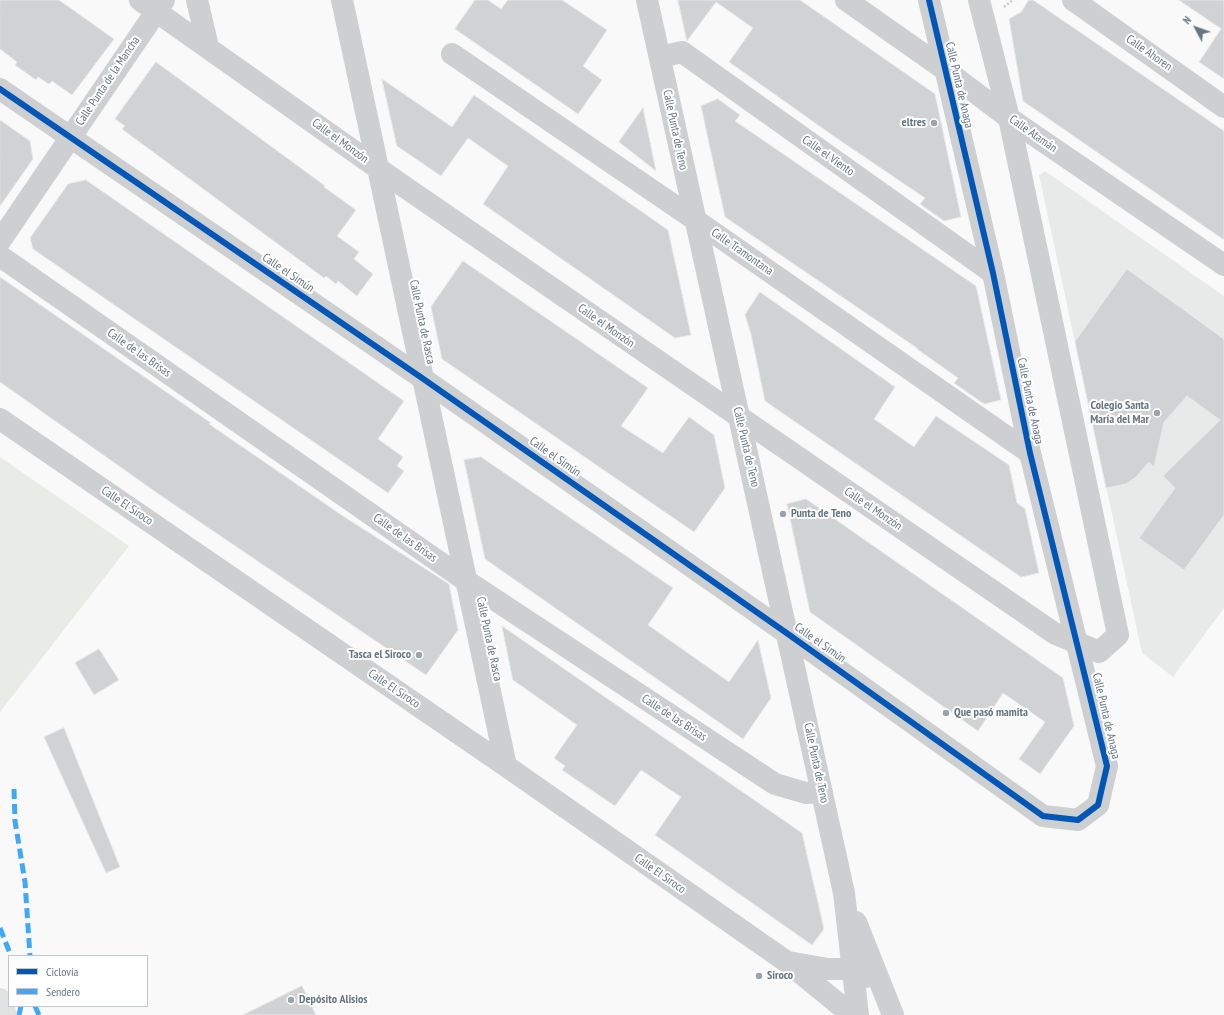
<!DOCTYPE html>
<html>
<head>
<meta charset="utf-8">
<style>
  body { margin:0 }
  #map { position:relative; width:1224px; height:1015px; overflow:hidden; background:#f9f9f9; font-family:"PT Sans Narrow",sans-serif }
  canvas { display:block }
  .legend { position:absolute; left:8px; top:955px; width:140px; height:52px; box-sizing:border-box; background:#fff; border:1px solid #c1c8cd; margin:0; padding:5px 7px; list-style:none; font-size:12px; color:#657683 }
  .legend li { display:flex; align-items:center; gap:8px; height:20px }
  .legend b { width:20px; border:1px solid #c1c8cd }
  .north { position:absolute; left:1176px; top:8px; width:40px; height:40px; -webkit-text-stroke:3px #fff; paint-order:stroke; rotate:311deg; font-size:11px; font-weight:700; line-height:16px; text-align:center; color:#657683 }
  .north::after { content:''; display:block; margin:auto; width:14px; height:18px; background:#657683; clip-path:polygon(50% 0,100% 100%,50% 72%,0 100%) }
</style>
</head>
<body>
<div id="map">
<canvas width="1224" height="1015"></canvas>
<ul class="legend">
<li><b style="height:5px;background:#0057b8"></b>Ciclovía</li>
<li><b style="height:5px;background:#3fa9f5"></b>Sendero</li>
</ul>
<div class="north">N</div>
</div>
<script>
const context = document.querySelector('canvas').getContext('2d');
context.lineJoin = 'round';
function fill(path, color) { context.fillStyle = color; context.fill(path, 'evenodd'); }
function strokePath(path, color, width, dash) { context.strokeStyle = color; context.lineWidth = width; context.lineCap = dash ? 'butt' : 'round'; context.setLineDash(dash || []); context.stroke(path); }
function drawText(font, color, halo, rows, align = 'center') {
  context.font = font + ' "PT Sans Narrow",sans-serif'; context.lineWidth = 4; context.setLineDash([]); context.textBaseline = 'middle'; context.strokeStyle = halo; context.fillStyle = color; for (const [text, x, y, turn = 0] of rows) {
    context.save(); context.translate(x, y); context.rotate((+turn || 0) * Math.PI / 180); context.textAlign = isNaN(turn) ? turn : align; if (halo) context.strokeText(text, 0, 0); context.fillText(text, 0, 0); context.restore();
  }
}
const built = new Path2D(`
  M1045,171L1224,296V608L1173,677L1142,653L1039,175Z`);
const green = new Path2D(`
  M0,457L129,546L0,712Z`);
const building = new Path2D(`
  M0,0H59L114,39L72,95L52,81L49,84L38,77L36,80L15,65L17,62L0,49Z
  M475,0H488L501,9L508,0H562L607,30L583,66L602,80L578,114L455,29Z
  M678,0H800L935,94L961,217L944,221L920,204L925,198L835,137L729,62L753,28L716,2L687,41Z
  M1029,0H1033L1224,131V240L1023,101L1009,19L1021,12Z
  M1179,0H1224V79L1199,62L1221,29Z
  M156,62L317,180L325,186L324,187L356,210L337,236L359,252L354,259L373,274L357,296L338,281L336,284L326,276L324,278L122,129L125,126L115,119Z
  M382,79L452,127L474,95L668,230L691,335L675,338L483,204L508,166L468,138L441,176L397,146Z
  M718,99L740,115L735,121L976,286L1001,400L984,404L954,383L958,378L917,349V348L725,217L701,106Z
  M643,108L656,171L619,142Z
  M0,120L30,141L33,159L0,206Z
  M86,180L404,401L378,439L403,457L397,466L404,471L388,493L33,249L30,238L68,184Z
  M463,261L648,388L621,426L663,453L689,417L714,435L725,488L694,532L442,359L431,307Z
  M1127,269L1224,339V515L1184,570L1139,538L1175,488L1163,476L1220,420L1187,396L1164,422L1154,467L1149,462L1136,477L1126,484L1106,488L1075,342Z
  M0,277L211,423L209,424L343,516L449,584L458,630L426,675L160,495L0,382Z
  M760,292L895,387L874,419L914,447L936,416L1009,465L1017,503L1025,509L1039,573L1021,577L765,401L751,334L745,315Z
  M481,457L673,588L648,625L729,682L758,640L771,698L743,739L485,559L464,460Z
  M806,499L1063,678L1074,726L1040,774L1019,759L1045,722L1003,693L978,731L810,612L787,504Z
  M502,626L802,833L824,929L812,945L655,835L681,797L641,770L615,806L562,770L565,766L554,758L577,725L513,680Z
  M99,649L119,680L94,695L75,663Z
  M64,728L120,867L106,873L44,737Z
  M302,986L316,1015H243Z`);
const path = new Path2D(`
  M1004,7L1013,0`);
const street = new Path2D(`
  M140,0L396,181L1054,633L1099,652L1118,635L1009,118L979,0
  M197,0L208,47
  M342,0L506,766
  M647,0L844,893L858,1015
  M846,0L944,69L1009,118L1224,265
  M1073,0L1224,107
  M452,54L694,219L1030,453
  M660,57L682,52L993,273
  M0,89L422,378L788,634L1043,816L1078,820L1098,805L1107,766L1030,453L993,273L929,0
  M0,241L164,0
  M0,256L465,580L775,784L806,793L822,792
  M0,419L506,766L787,962L852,1015
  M856,922L893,1015
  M788,962L828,969H854L863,973L866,977`);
const primary = new Path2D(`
  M0,999L6,1015`);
const quiet = new Path2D(`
  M14,789L15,821L25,882L30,956
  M0,928L11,956
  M35,1006L39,1015
  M19,1015L21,1006`);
const cycleway = new Path2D(`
  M0,89L422,378L788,634L1043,816L1078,820L1098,805L1107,766L1030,453L993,273L929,0`);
const markers = [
  [934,123,4,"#99a4ac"],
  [1157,413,4,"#99a4ac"],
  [783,514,4,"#99a4ac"],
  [419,655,4,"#99a4ac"],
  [946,713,4,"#99a4ac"],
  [759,976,4,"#99a4ac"],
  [291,1000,4,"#99a4ac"]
];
const streetNames = [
  ["Calle Ahoren",1149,53,35],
  ["Calle Punta de la Mancha",108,81,-56],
  ["Calle Punta de Anaga",959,85,77],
  ["Calle Punta de Teno",675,130,78],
  ["Calle Atamán",1033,134,35],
  ["Calle el Monzón",340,141,36],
  ["Calle el Viento",828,156,35],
  ["Calle Tramontana",742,252,35],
  ["Calle el Simún",288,273,34],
  ["Calle Punta de Rasca",422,322,78],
  ["Calle el Monzón",606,326,35],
  ["Calle de las Brisas",139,353,35],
  ["Calle Punta de Anaga",1030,401,78],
  ["Calle Punta de Teno",746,447,77],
  ["Calle el Simún",555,457,35],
  ["Calle El Siroco",127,506,34],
  ["Calle el Monzón",873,509,34],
  ["Calle de las Brisas",405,538,35],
  ["Calle Punta de Rasca",489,639,78],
  ["Calle el Simún",820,643,35],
  ["Calle El Siroco",394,689,34],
  ["Calle Punta de Anaga",1106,716,77],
  ["Calle de las Brisas",674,718,33],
  ["Calle Punta de Teno",816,763,78],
  ["Calle El Siroco",660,874,35]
];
const poiNames = [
  ["eltres",926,123,"right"],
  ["Colegio Santa",1149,406,"right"],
  ["María del Mar",1149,420,"right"],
  ["Punta de Teno",791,514],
  ["Tasca el Siroco",411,655,"right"],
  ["Que pasó mamita",954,713],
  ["Siroco",767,976],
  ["Depósito Alisios",299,1000]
];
fill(built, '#e8e9e9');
fill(green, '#e8ebe6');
fill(building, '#d0d2d3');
strokePath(building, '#e8e8e8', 1);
strokePath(path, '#cbcccd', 2.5, [2, 2]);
strokePath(street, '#cecfd0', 22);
strokePath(primary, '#e1e2e2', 22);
strokePath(quiet, '#3fa9f5', 5, [10, 5]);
strokePath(cycleway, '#0057b8', 6);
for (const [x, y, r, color] of markers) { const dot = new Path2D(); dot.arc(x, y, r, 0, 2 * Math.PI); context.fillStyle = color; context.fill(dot); strokePath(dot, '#fff', 1.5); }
drawText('12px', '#657683', '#fff', streetNames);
drawText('bold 12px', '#657683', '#fff', poiNames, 'left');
</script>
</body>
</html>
